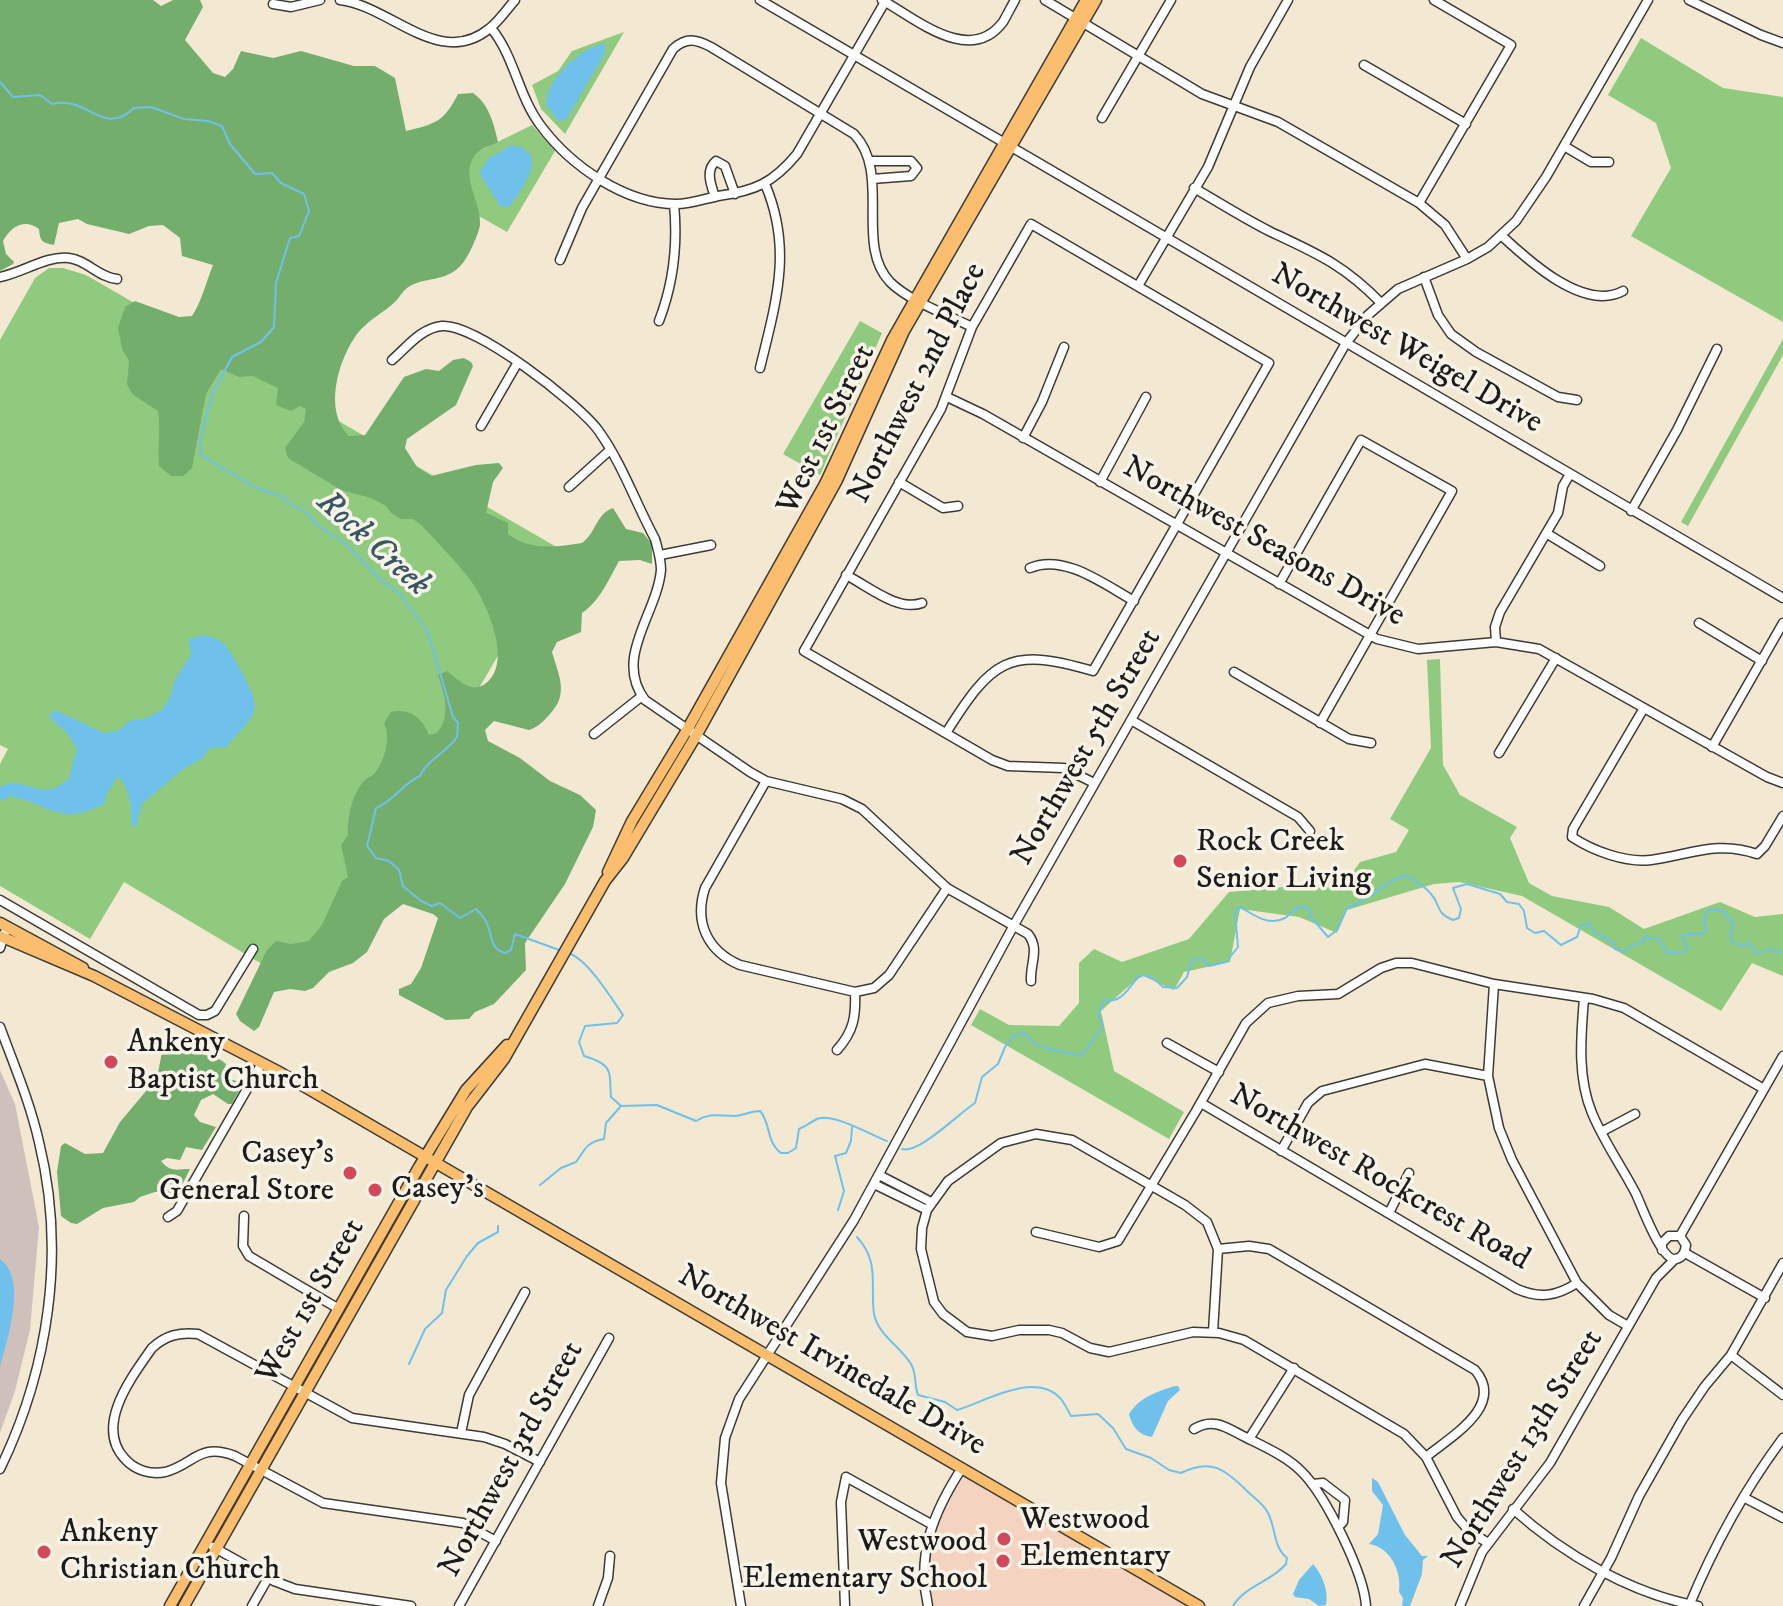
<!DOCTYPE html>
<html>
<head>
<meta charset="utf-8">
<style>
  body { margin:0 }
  canvas { display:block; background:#f3e9d3 }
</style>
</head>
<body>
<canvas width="1783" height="1606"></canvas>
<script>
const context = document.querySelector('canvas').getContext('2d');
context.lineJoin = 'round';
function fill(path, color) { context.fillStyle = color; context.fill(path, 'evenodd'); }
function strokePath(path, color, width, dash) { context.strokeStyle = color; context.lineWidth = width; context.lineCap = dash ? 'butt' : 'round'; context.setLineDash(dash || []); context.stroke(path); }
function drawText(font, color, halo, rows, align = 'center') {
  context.font = font + ' "IM FELL DW Pica",serif'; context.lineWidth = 7; context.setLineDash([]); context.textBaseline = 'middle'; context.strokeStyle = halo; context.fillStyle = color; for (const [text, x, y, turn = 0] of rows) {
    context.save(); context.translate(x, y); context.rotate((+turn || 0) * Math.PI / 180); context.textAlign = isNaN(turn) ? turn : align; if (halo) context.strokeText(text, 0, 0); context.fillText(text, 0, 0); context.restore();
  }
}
const built = new Path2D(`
  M963,1478H969L1190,1606H932L928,1574L930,1545L940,1514Z`);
const industrial = new Path2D(`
  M0,1070L15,1104L39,1227L30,1330L15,1391L0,1433Z`);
const green = new Path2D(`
  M624,32L565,134L541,109L532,85L558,71L572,51Z
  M1641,38L1723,88L1783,97V322L1631,236L1671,168L1656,123L1608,95Z
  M532,125L555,151L507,232L456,203L469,156Z
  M49,268H63L86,275L560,549L304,989L124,882L90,939L0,886V764L8,749L0,745V340L35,278Z
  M860,321L882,333L820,475L783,454Z
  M1783,339V355L1688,526L1681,522Z
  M1440,659L1443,765L1460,795L1517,827L1510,838L1529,883L1552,896L1609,907L1644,929L1720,902L1755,917L1783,914V976L1752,963L1721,1011L1522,896L1459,882L1434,884L1347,910L1337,933L1299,917L1240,909L1230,962L1184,972L1174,990L1141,975L1101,1011L1114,1071L1184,1112L1169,1139L971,1025L980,1009L1009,1025L1059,1026L1079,1003V963L1094,949L1122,962L1189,939L1229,892L1347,881L1360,862L1396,852L1409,830L1390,819L1431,748L1427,660Z`);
const forest = new Path2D(`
  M0,0H153L161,6L173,0H200L203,7L185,40L213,73L225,77L233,69L241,51L273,58L301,51L354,66H375L395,78L406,131C435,124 444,122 458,94L473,93C489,104 494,124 498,142C491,146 481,148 476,154C458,175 482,202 480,225C479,233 468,258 462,264C445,284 426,275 407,288C402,292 399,298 395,302C383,313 368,320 357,334C338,360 323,411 349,436L365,435L404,377L426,369L439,371L453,360L464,358L471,362L473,366L456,405L407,439L405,448L417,467L431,476L476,465L499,463L503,468L493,482L486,513L508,523V534C530,551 556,547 582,543C596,533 596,514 613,508L626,529L643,533L652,544V564L640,560L619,561C609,579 600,601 582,613L581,632L557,642L552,652C559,676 569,694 550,714C544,721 538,727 529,730L494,721L485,730L488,741L520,758L550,781L580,795L596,810L593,827L565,884L525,943L526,970L494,1004L475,1012L469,1019L446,1020L399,995V989L411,984L421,968L438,918L433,914L403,904L384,919L367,952L353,963L329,972L313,988L305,991L290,989L274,992L259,1027L254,1031L240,1021L236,1014L267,950L276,941L291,944L309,941L322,925L342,881L348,877L341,845L348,835C347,819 352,793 365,780C368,777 373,776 375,773C385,760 391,738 384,723L391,712C410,708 422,718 429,735L437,733C451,717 445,694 438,675L447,671C459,680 470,694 485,684C514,664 487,603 471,581C456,561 438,543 421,525L413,519H401L391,513L386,506L371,498L341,490L288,458L285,448L304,422L306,409L300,406L291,411L276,405L278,388L253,376L239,377L221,369L206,394L192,468L183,476H171L159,466C157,447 161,430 158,411L132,394L127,384L129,361L122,349L118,328L125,307L135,301L179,317L192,316C202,301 206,282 213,265L182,256L180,238L163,225L149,226L129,234L87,224L78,219L59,223L54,245C42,243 40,241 39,229C24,218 11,227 3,241L6,254L14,262L13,264L0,271Z
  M173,1040C184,1040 187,1047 196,1052C207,1057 216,1055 226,1064L223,1077L243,1083L232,1104H228L213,1094L201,1100L194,1115L200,1122L216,1127L202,1150L186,1147L180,1160L167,1158L161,1161C171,1173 177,1169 190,1169L174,1201L166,1192H155L140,1197L134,1202L103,1208L77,1224L71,1223L61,1216L57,1172L61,1146L65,1143L85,1154L103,1153L120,1122L157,1078L162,1052L167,1044Z`);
const water = new Path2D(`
  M600,44L606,45L604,55L566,120L558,121L546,104C547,78 578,52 600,44Z
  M512,145C550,151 525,184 513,202L509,207H501L479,173L489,158Z
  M205,635C211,637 218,639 223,643C231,650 256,695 255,706C254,722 235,734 227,747L210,748L204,757L182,770L142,804L136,827L132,826C132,809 130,788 118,776L106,795L105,803C60,828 52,804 9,796L2,801L0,799V787C19,776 32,793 51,789C57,788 64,782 69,779L77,749L67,733L49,717L55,710L104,733L118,731L132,719H144L162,710L170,698L175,680L191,655L189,639Z
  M0,1259C28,1279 7,1340 0,1367Z
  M1175,1386H1178L1180,1390L1168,1401L1152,1437C1138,1435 1132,1426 1129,1414C1140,1397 1156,1392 1175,1386Z
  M1372,1478L1378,1482L1405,1535L1422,1556H1428L1423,1560L1422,1574L1410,1606H1402L1403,1598L1399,1592C1402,1571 1390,1547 1369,1544L1378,1534L1383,1505L1372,1491Z
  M1313,1564C1322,1574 1329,1591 1326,1605L1319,1606L1309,1599L1295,1597L1293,1594L1299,1580Z`);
const stream = new Path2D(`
  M0,82L13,97L40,95L52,104C89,95 102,138 134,108L151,107L184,119L208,121L222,126L230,144L255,174L272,173L281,183L304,194L309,211L299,236L290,238L276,283L274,327L261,342L232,357L212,395L200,441L201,455L254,487L284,497L287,502L308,514L318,526L346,544L382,581L400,594L428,632L453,717L458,723L457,737C447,752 427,760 420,776C403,783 394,801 376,808L367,846L376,858L389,861L399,870L403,886L421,901L432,906L440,903L460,918L476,909C480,913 487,921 488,926C493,939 490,948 505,953L511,950L515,934L562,951
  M568,953C588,959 611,998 623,1015L617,1023L585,1026L579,1042L584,1056C614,1065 609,1071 611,1097L621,1106L657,1105L696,1121C710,1112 719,1116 734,1116C742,1116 750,1111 760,1111C771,1123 766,1142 781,1153H788L796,1148L799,1129C806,1126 811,1122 817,1119C832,1112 871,1135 887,1141
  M902,1149C919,1154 958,1114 975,1103L982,1077L998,1064L1005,1047L1013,1036L1023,1033L1038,1046L1081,1056L1103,1027L1098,1013L1104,1001C1108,1000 1113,1001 1117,999C1136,991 1134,958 1163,987L1177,988L1187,977L1191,963L1197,958L1205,961L1209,966L1226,962L1238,947L1235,912L1240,907C1253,914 1268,927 1285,918C1290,915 1295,909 1301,906L1309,909L1310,916L1328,937L1337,930L1347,908C1370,902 1384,879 1408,876C1415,881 1426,887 1431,894C1442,906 1434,912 1453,920L1459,918L1461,909L1453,888L1467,884L1500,894L1507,902L1519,904L1524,911L1527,928L1535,933L1544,931L1561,945L1577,937L1581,925L1589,924L1594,932L1613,942L1615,949L1625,952L1634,944L1643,943L1644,937L1659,939L1668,953L1685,952L1689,947L1682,938L1687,934H1702L1706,930L1704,918L1708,910H1721L1734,924L1730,934L1732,941L1741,946L1749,943L1756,953L1772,950L1783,952
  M540,1185L561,1168L576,1162C585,1150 586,1142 604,1139L606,1123L621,1106
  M838,1210L844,1191L835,1156L846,1153L851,1141L852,1127
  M857,1237C880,1262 870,1284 874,1314C878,1335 901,1347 911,1364C917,1374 914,1385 918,1395L945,1402L957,1410C985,1402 1035,1370 1061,1399C1065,1404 1068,1411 1071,1416L1098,1414L1113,1428L1126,1449L1151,1458L1169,1470L1181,1473C1211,1458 1225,1469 1247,1491C1255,1499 1263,1503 1268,1513C1276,1528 1273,1547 1287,1558L1286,1564C1271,1582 1246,1585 1233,1606
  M409,1364L425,1329L442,1313L446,1290L467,1256L478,1243L498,1232V1226`);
const minor = new Path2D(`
  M340,0C391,6 440,70 490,28C499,21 507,9 515,0
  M760,0L1783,598
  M882,0C916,19 970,66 1003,22C1007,15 1011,7 1015,0
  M1045,0L1202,94L1278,122L1419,203L1445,225L1467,259
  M1689,0L1761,35L1783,43
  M273,4L291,7L320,0
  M491,28C515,57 518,96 541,126C571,166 625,204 676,204C690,204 704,199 718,196C755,191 773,183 797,154L886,0
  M1364,65L1466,124
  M1102,118L1171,0
  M1564,146L1591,162H1609
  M870,161H911L917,168L911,176L872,179
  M1194,188C1220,203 1245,219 1271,232C1318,254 1344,265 1381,303
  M715,197C711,185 705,170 716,161L725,166L735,194
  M1419,203L1511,45L1434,0
  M1502,236C1529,261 1584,312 1623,291
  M560,260L582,208L673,49C686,37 696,39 711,47L854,134C892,174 854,244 890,282C909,301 948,315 972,327
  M0,277C22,273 47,255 69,258C87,260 98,277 117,279
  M1424,277L1438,315L1451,334L1476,352L1558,397L1577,400
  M1138,286L1208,167L1250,67L1288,0
  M659,321C674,282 678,245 674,204
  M392,360C407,347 421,328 442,326C475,323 578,403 598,430C622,463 636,504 655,539C658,550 661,559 661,570C657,614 613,658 645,700L750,772L766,781L842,799L862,809L947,888L1028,934C1040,949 1030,963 1031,981
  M760,368C776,302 793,249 765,184
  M947,397L983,414L1377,639L1418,649L1496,642L1539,649L1767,777L1783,783
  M481,426L518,362
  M1023,438L1042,402L1064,347
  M899,482L943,508L958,506
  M1100,482L1146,397
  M569,487L610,450
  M1631,511L1677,430L1717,349
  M1546,533L1600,566
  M660,555L711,545
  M1030,568C1064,553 1105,585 1134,601
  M846,575C868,586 898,612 922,603
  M1279,584L1361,440L1452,491L1320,723
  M1699,623L1762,661
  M1496,642L1495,627L1500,612L1558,513L1563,486L1570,474
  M1234,672L1349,739L1371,743
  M1644,708L1573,829L1572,837C1593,851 1626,863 1651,860C1690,855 1717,840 1757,854L1765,846L1783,816
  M1131,720L1298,817L1310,831
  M946,733C992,660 1008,646 1093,671L1269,363L1031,224L972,327L941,409L804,651L992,760L1008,766L1064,768L1094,783
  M594,734L642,696
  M1712,747L1783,623
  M1499,753L1556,658
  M766,781L705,888C694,922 707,951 740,965L855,992L874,988L889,975L947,888
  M0,900L199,1015H207L215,1011L253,949
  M0,948L7,926
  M1494,984L1488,1076L1499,1128L1512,1160L1577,1283L1609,1315L1628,1326
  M1584,998C1581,1036 1577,1077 1592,1113C1604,1142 1622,1167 1636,1194C1642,1207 1662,1262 1676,1259C1684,1257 1685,1251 1686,1245L1680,1236H1669L1662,1243V1250
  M0,1027C14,1065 30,1102 39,1142C66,1252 49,1368 0,1469
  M1167,1043L1219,1072
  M837,1050C854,1031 856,1016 855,992
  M1201,1103L1517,1289C1540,1299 1557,1296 1577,1283
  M1601,1132L1635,1114
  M1281,1151L1308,1103L1322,1091L1425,1064L1488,1076
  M879,1175L931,1202
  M874,1184L927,1210
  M1389,1213L1409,1173
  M244,1216L243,1246L249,1256L339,1309
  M168,1217L177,1211L262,1063
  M1036,1232L1099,1247L1118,1241L1196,1111L1246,1023L1268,1003L1298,996L1338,994L1381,968L1396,963H1412L1494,984L1593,999L1624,1008L1764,1089
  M1680,1236L1783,1056
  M1218,1249L1249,1246L1269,1249L1475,1370C1506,1406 1450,1437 1426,1457
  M1685,1253L1765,1298
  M1213,1332L1218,1249L1207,1222L1185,1205L1072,1140L1036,1134L1001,1143L948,1181L927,1210L922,1228L921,1249L934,1302L943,1314L967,1332L992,1336L1019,1330H1049L1062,1333L1090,1348L1109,1352L1193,1332L1219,1333L1244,1340L1404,1434L1426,1457L1457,1517L1469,1531L1488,1543
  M1731,1355L1783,1395
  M1194,1429C1214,1417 1227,1428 1245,1437C1265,1447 1288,1457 1303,1473C1326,1497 1364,1573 1366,1606
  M461,1433L469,1395L525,1292
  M1249,1439L1294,1368
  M1312,1484L1323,1483L1345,1500L1343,1522L1338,1527
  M1745,1498L1783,1518
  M1513,1509C1563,1554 1631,1594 1698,1606
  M496,1541L463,1523L323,1503L235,1456C198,1442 194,1465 165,1472C150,1475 135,1470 125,1459C94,1426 131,1378 152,1348C166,1335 180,1332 198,1334L352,1418L484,1437L505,1444L540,1462
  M213,1547L274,1581L295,1589L411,1606
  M252,1606L268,1578
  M459,1606L609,1338
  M598,1606L608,1578L610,1556
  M741,1606L721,1483L725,1438L739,1399L854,1220L1014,925L1346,343L1368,315L1398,289L1467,259L1488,247L1516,221L1546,177L1648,0
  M845,1606L841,1502L846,1477L931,1524
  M928,1606C916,1554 934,1511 962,1468
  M1460,1606L1482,1552L1550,1463L1656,1278L1675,1259
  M1584,1606L1611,1558L1639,1496L1682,1420L1705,1386L1731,1355L1783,1263
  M1689,1606C1713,1548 1745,1489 1783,1438`);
const major = new Path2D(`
  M608,872L632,821L687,730L825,484L892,340L1086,0
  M0,923L83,968
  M0,936L94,976L281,1073L1199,1606
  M170,1606L419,1167L466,1090L507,1045
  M184,1606L467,1107L504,1059L605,881L623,858L696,736L837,480L904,331L1096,0`);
const markers = [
  [1180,861,8,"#d1495b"],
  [111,1062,8,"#d1495b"],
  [350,1173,8,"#d1495b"],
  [375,1190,8,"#d1495b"],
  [1004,1539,8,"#d1495b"],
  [44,1552,8,"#d1495b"],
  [1003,1561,8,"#d1495b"]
];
const streetNames = [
  ["Northwest Weigel Drive",1406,350,30],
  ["Northwest 2nd Place",919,384,-63],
  ["West 1st Street",828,430,-64],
  ["Northwest Seasons Drive",1263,543,29],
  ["Northwest 5th Street",1088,748,-60],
  ["Northwest Rockcrest Road",1379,1179,30],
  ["West 1st Street",312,1302,-60],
  ["Northwest Irvinedale Drive",831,1362,30],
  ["Northwest 13th Street",1524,1450,-58],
  ["Northwest 3rd Street",513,1460,-61]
];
const poiNames = [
  ["Rock Creek",1196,843],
  ["Senior Living",1196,880],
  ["Ankeny",127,1044],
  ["Baptist Church",127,1081],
  ["Casey's",334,1155,"right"],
  ["General Store",334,1192,"right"],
  ["Casey's",391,1190],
  ["Westwood",1020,1521],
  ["Elementary",1020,1558],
  ["Ankeny",60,1534],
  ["Christian Church",60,1571],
  ["Westwood",987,1543,"right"],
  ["Elementary School",987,1580,"right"]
];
const waterNames = [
  ["Rock Creek",372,545,42]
];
fill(built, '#f4d3c0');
fill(industrial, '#d0c0bc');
fill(green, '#90ca7e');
fill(forest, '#74ae6d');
fill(water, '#6fc1eb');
strokePath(stream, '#6fc1eb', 2);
strokePath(minor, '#3c3b37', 11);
strokePath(major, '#3c3b37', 13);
strokePath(minor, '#fff', 8);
strokePath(major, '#fbbd6e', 10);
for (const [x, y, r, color] of markers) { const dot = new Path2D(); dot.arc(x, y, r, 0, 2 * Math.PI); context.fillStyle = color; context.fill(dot); strokePath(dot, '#f7f3e8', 3); }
drawText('32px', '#1c1c1c', '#f7f3e8', streetNames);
drawText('32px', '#1c1c1c', '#f7f3e8', poiNames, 'left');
drawText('italic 34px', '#395664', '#f7f3e8', waterNames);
</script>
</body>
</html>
